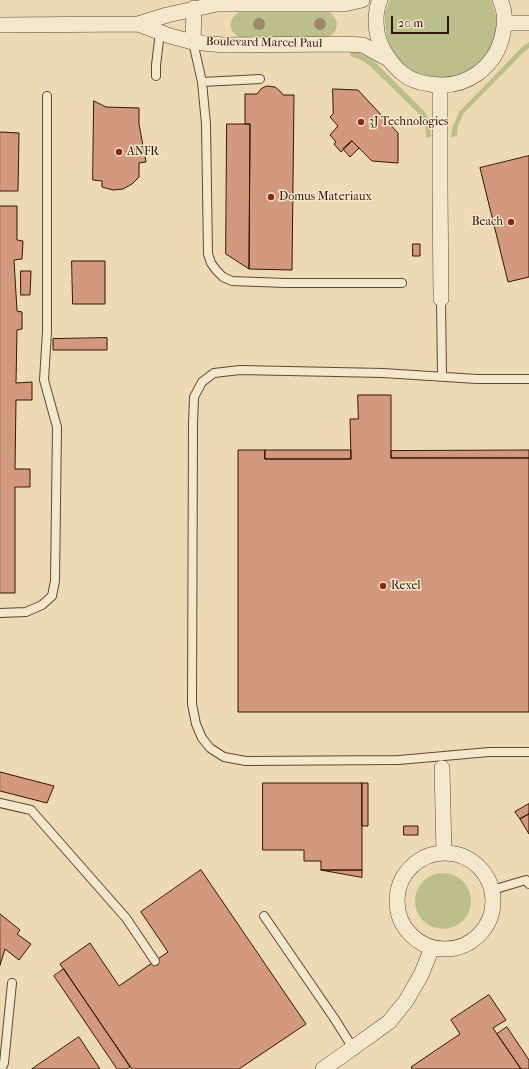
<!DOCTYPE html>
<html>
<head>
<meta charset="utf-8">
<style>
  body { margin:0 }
  #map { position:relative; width:529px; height:1069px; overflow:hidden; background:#eddab4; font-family:"IM FELL French Canon",serif }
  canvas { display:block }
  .scale { position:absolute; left:391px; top:16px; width:58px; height:18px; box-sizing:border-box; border:2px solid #351507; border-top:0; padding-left:5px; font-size:12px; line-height:14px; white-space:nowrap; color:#351507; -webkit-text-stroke:3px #f3e7ce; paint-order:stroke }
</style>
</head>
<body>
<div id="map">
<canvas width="529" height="1069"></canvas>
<div class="scale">20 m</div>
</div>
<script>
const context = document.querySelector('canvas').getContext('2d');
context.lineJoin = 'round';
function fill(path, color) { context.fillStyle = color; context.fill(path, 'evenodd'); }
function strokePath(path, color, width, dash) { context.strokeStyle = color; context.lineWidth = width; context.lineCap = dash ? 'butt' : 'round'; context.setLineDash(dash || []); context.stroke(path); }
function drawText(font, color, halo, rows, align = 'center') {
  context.font = font + ' "IM FELL French Canon",serif'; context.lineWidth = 3; context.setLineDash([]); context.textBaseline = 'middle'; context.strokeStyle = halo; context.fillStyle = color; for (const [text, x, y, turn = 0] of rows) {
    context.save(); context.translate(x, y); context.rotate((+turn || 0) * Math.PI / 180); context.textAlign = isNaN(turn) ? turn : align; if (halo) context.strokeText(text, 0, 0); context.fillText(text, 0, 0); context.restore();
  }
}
const green = new Path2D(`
  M390,0H491L496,17V34L489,53L480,65L451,80L423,77L399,62L391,50L387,37L385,23V12Z
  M243,10L326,11C334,13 340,23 335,31C333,34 330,36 327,38L241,39C239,37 235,34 233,32C227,22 234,14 243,10Z
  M529,42V48L521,55L463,114L458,126L457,136L451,137L452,129L459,112L524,45Z
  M350,51C359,52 367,56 375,62L424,111C430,120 431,127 431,137L426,138C426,127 424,120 417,112L369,65L363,61L350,56Z
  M415 901a28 28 0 1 1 56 0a28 28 0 1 1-56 0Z`);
const building = new Path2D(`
  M267,86L275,87L281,92L283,95H294L292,270L249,269L250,124H245V94H257L261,89Z
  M333,89L358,90L398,133V163L372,161L352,141L341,152L334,144L336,142L330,135L338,126L330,117L333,114Z
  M94,101L106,107L139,108V124L146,162L139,163V177L132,184L123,189L113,190L102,187V181L93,180Z
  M227,124H250L249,269L226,254Z
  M0,132L19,133L18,191H0Z
  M352,141L359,148L350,157L343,149Z
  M529,156V277L508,282L480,168Z
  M0,206H17V240L23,241L22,259L14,260L17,311L22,312V329L17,330L16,383L32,382V400H16L15,469H30V487H15V593H0Z
  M413,244H420V256H413Z
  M72,261H105V304H73Z
  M21,271H31L30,295H21Z
  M107,338V350H53V339Z
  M358,395H391V458H529V712H238V450H265V459H351L350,419H358Z
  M265,450H351V459H265Z
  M527,450H529V458H391V451Z
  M0,772L54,786L47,803L0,791Z
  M263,783H362V870H321V861H304V850H263Z
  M362,783H368V826H362Z
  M529,804V814L520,819L515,812Z
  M529,814V834L520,819Z
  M404,826H418V835H404Z
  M201,870L306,1024L239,1069H132L60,964L90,943L119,986L168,952L141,912Z
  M321,870H362V877Z
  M0,914L20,930L17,934L31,944L19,960L5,949L0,965Z
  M64,969L130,1067L127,1069H117L54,976Z
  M489,995L506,1020L493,1028L521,1069H412L411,1067L460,1034L451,1020Z
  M507,1027L529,1060V1069H521L497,1034Z
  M79,1037L100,1069H32Z`);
const service = new Path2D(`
  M193,42L202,82L206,124L208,254L211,263L216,270L223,277L232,281L285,283H402
  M156,76V65L160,32
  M202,82L260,79
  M441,299L442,376
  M529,379H477L383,373L240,370L214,373L202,382L194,397L193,424L192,704L196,724L202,738L210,748L224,757L246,761L399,760L489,752H529
  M0,613L26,612L42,605L52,596L55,581L57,427L44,380L47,332V96
  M0,803L31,810L126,918L155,961
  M492,890L526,880L529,884
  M264,916L334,1018L353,1048
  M1,1069L4,1063L12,983`);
const minor = new Path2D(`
  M380,0C374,13 375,34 382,47C387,57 393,66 402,73C409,79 420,83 430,84C465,90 496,68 503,33C505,23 505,10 500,0
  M505,23H529
  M138,24L170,36L193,42L223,45L344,44L363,45L388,59
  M0,25L138,24L167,15L217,4H344L362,0
  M193,42L194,8
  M440,86V188L441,299
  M442,768L444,853
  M397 901a48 48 0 1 1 96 0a48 48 0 1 1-96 0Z
  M323,1069L343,1055L389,1022L406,1001L421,975L432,948`);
const trees = [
  [259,24],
  [320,24]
];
const markers = [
  [361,122,4,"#8f2418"],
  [119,152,4,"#8f2418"],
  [271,197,4,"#8f2418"],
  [511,222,4,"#8f2418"],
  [383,586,4,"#8f2418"]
];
const streetNames = [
  ["Boulevard Marcel Paul",264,43,1]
];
const poiNames = [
  ["3J Technologies",369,122],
  ["ANFR",127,152],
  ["Domus Materiaux",279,197],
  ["Beach",503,222,"right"],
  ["Rexel",391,586]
];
fill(green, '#babf8b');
fill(building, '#d3997e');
strokePath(building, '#351507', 1);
strokePath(service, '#634632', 10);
strokePath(minor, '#634632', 16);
strokePath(service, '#f3e7ce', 8);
strokePath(minor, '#f3e7ce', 15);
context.fillStyle = '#9e8a6b';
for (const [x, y] of trees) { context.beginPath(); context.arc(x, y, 6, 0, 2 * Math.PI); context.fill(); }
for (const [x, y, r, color] of markers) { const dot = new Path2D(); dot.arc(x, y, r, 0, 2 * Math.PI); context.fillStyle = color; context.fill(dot); strokePath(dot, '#f3e7ce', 1.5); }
drawText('12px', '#351507', '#f3e7ce', streetNames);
drawText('12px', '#351507', '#f3e7ce', poiNames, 'left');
</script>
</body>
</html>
